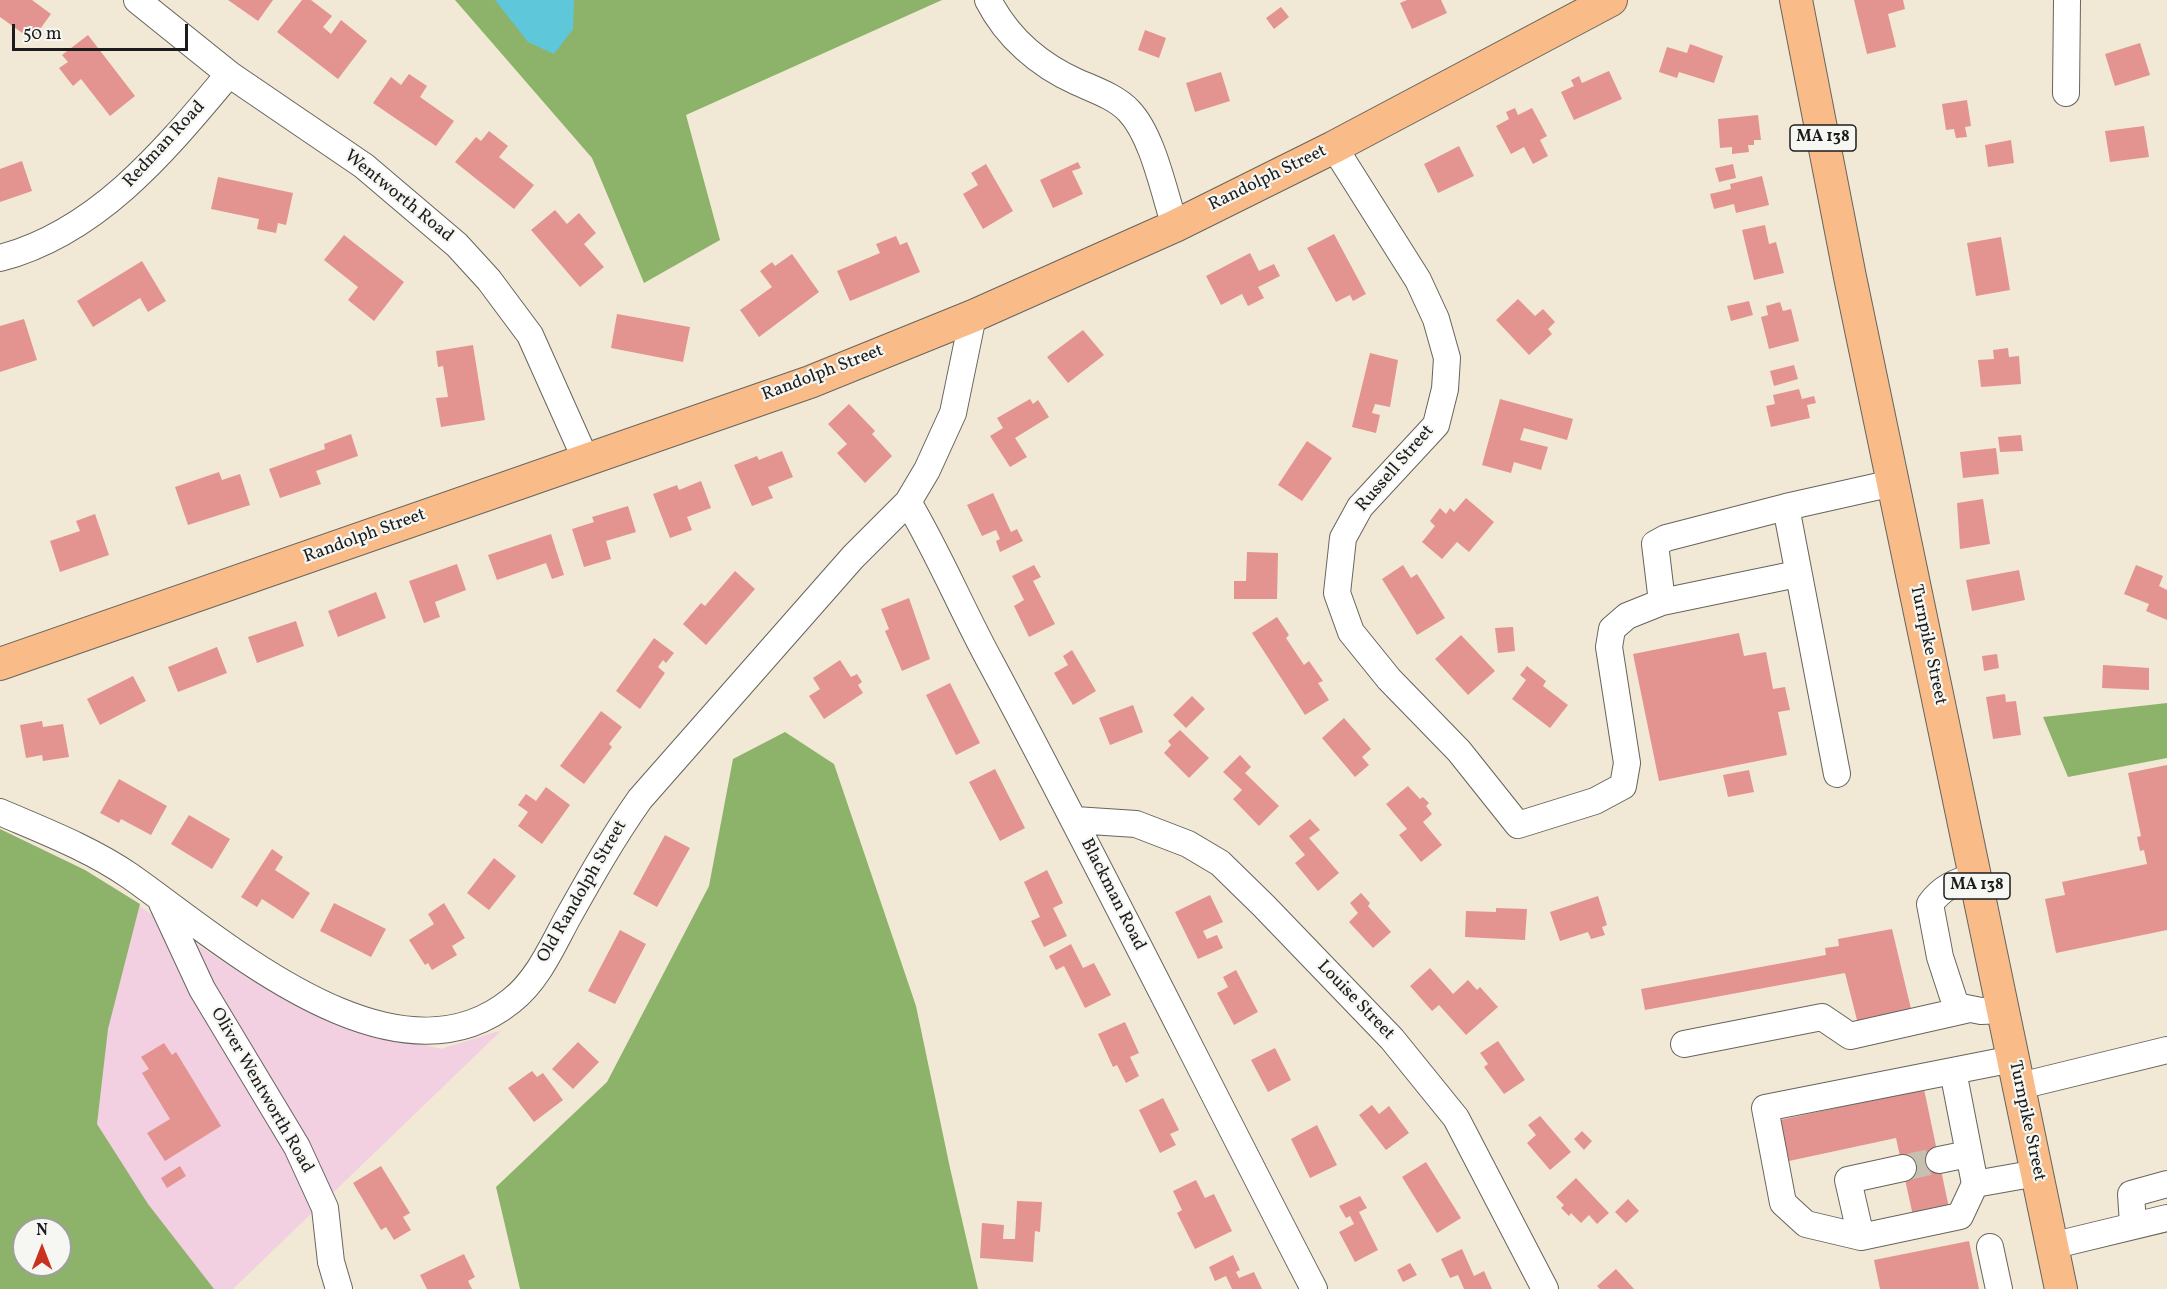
<!DOCTYPE html>
<html>
<head>
<meta charset="utf-8">
<style>
  body { margin:0 }
  #map { position:relative; width:2167px; height:1289px; overflow:hidden; background:#f1e9d5; font-family:Vollkorn,serif }
  canvas { display:block }
  .north { position:absolute; left:12px; top:1217px; width:60px; height:60px; box-sizing:border-box; background:#f6f6f2; border:2px solid #9f9f9c; border-radius:50%; rotate:0deg; font-size:16px; font-weight:700; line-height:24px; text-align:center; color:#1c1c1c }
  .north::after { content:''; display:block; margin:auto; width:21px; height:27px; background:#c8321e; clip-path:polygon(50% 0,100% 100%,50% 72%,0 100%) }
  .scale { position:absolute; left:12px; top:24px; width:176px; height:27px; box-sizing:border-box; border:3px solid #1c1c1c; border-top:0; padding-left:8px; font-size:18px; line-height:21px; white-space:nowrap; color:#1c1c1c; -webkit-text-stroke:4px #f6f6f2; paint-order:stroke }
</style>
</head>
<body>
<div id="map">
<canvas width="2167" height="1289"></canvas>
<div class="north">N</div>
<div class="scale">50 m</div>
</div>
<script>
const context = document.querySelector('canvas').getContext('2d');
context.lineJoin = 'round';
function fill(path, color) { context.fillStyle = color; context.fill(path, 'evenodd'); }
function strokePath(path, color, width, dash) { context.strokeStyle = color; context.lineWidth = width; context.lineCap = dash ? 'butt' : 'round'; context.setLineDash(dash || []); context.stroke(path); }
function drawText(font, color, halo, rows, align = 'center') {
  context.font = font + ' Vollkorn,serif'; context.lineWidth = 4.5; context.setLineDash([]); context.textBaseline = 'middle'; context.strokeStyle = halo; context.fillStyle = color; for (const [text, x, y, turn = 0] of rows) {
    context.save(); context.translate(x, y); context.rotate((+turn || 0) * Math.PI / 180); context.textAlign = isNaN(turn) ? turn : align; if (halo) context.strokeText(text, 0, 0); context.fillText(text, 0, 0); context.restore();
  }
}
const built = new Path2D(`
  M0,829L85,870L246,977L319,1017L441,1049L502,1030L233,1289H0ZM24,1229H60V1265H24Z`);
const forest = new Path2D(`
  M455,0H942L686,115L720,240L644,283L592,158Z
  M2167,703V758L2068,777L2043,717Z
  M785,732L834,764L916,1006L950,1168L978,1289H520L496,1187L607,1082L709,886L733,759Z
  M0,829L85,870L140,904L108,1029L97,1124L148,1204L214,1289H0ZM24,1229H60V1265H24Z`);
const water = new Path2D(`
  M495,0H574L573,29L554,54L528,42Z`);
const building = new Path2D(`
  M0,0H32L51,14L32,40L0,17Z
  M228,0H273L258,21Z
  M302,0H311L332,16L323,27L331,34L341,20L367,41L338,79L277,32Z
  M1407,0H1441L1447,13L1412,29L1400,3Z
  M1854,0H1903L1905,9L1888,14L1896,47L1867,54Z
  M1281,7L1289,17L1274,29L1266,18Z
  M1145,30L1166,38L1159,58L1138,50Z
  M88,35L135,96L110,116L81,79L73,86L59,68L68,62L62,55Z
  M2140,43L2150,75L2115,86L2105,54Z
  M1690,44L1723,56L1714,83L1679,72L1677,78L1659,72L1667,47L1687,53Z
  M1609,71L1622,99L1574,120L1561,92L1574,86L1571,80L1579,76L1582,83Z
  M1221,72L1230,101L1195,112L1186,83Z
  M409,74L427,86L420,97L454,121L436,146L373,103L391,77L401,85Z
  M1967,100L1971,126L1965,127L1967,137L1956,138L1954,129L1946,130L1942,104Z
  M1515,108L1518,115L1532,108L1547,136L1540,140L1548,156L1533,164L1524,147L1511,154L1496,126L1509,119L1506,112Z
  M1758,115L1761,140H1754V145H1748L1749,152L1732,154V147L1720,148L1718,119Z
  M2144,126L2149,157L2110,162L2105,131Z
  M489,131L508,146L499,157L534,185L514,209L455,162L476,137L481,141Z
  M2011,140L2014,163L1988,167L1985,145Z
  M1459,146L1474,176L1438,193L1424,164Z
  M22,161L32,191L0,202V169Z
  M1078,162L1081,168L1072,171L1083,194L1053,208L1040,180Z
  M986,164L1013,211L983,229L963,194L978,185L971,173Z
  M1733,164L1736,178L1719,182L1715,168Z
  M1762,176L1769,205L1736,213L1734,204L1714,209L1710,194L1731,189L1730,184Z
  M218,177L293,193L286,225L278,223L276,233L257,229L259,219L211,209Z
  M555,210L567,224L579,213L596,233L584,244L604,267L580,287L531,230Z
  M1765,225L1769,244L1776,242L1784,273L1754,280L1742,230Z
  M1334,234L1366,294L1353,301L1350,295L1336,302L1307,248Z
  M344,235L404,282L374,321L348,300L358,287L324,260Z
  M896,236L900,245L907,242L920,272L850,301L837,271L880,253L876,244Z
  M2001,237L2010,290L1976,296L1967,243Z
  M1250,253L1259,271L1274,264L1280,276L1258,287L1264,298L1248,306L1242,294L1221,305L1206,276Z
  M792,254L819,292L759,337L740,310L772,287L760,271L772,262L775,266Z
  M142,261L166,301L148,312L140,298L93,327L77,301Z
  M1518,299L1535,316L1543,309L1555,322L1548,329L1552,334L1529,355L1496,320Z
  M1749,301L1753,315L1731,321L1727,306Z
  M1780,302L1783,311L1791,309L1799,341L1769,349L1761,317L1768,315L1766,306Z
  M617,314L690,327L683,362L611,348Z
  M24,319L37,360L0,372V326Z
  M1083,330L1104,355L1068,383L1047,357Z
  M473,345L485,420L441,427L436,398L448,397L443,366L438,367L436,351Z
  M2008,348L2009,357L2019,356L2021,384L1981,387L1978,360L1994,359L1993,350Z
  M1370,353L1398,360L1390,407L1375,404L1372,413L1380,415L1376,433L1352,427Z
  M1794,365L1798,379L1774,386L1770,371Z
  M1799,389L1802,399L1814,396L1816,403L1807,405L1810,418L1771,427L1766,406L1775,404L1773,395Z
  M1030,399L1033,404L1038,400L1049,417L1015,438L1027,457L1010,467L990,436L1003,428L997,418Z
  M1500,399L1573,419L1567,440L1524,428L1520,440L1548,447L1541,470L1514,462L1511,473L1482,465Z
  M849,404L875,431L872,434L892,456L865,483L837,453L847,444L828,424Z
  M351,434L358,456L316,471L321,484L280,498L269,469L325,449L324,444Z
  M2021,435L2023,451L2000,452L1998,437Z
  M1307,441L1332,458L1302,501L1278,485Z
  M1996,448L1999,474L1963,478L1960,452Z
  M782,451L793,477L768,487L773,498L752,506L734,465L757,456L759,460Z
  M219,472L222,480L240,474L250,505L188,525L175,487Z
  M701,481L711,508L687,517L692,530L670,538L653,494L677,485L679,490Z
  M993,493L1011,532L1017,529L1023,541L1000,552L996,541L1000,539L996,530L982,536L967,505Z
  M1466,498L1494,522L1469,552L1457,542L1442,559L1422,542L1435,526L1430,521L1440,508L1446,514L1450,508L1454,512Z
  M1983,499L1990,544L1960,549L1957,503Z
  M628,506L636,532L606,541L611,559L584,567L572,529L594,522L592,517Z
  M95,514L109,555L60,572L50,541L80,531L76,521Z
  M551,534L564,575L552,579L546,563L497,580L488,555Z
  M1247,552L1278,553L1277,599H1234V581H1246Z
  M457,564L466,590L435,602L440,617L424,623L409,581Z
  M1034,565L1041,577L1033,581L1055,624L1029,637L1014,606L1024,600L1012,576Z
  M1403,565L1411,578L1417,574L1445,618L1417,635L1382,579Z
  M2136,565L2163,576L2159,586L2167,590V620L2146,611L2149,604L2124,594Z
  M2019,570L2025,600L1972,611L1966,580Z
  M735,571L755,589L706,645L683,624L701,603L705,606Z
  M376,592L386,618L338,637L328,611Z
  M909,598L930,659L902,671L885,631L889,629L881,609Z
  M1277,617L1289,635L1286,638L1304,665L1309,661L1323,681L1318,683L1329,700L1305,715L1252,633Z
  M296,621L304,646L257,663L248,637Z
  M1513,627L1515,651L1498,653L1495,628Z
  M1739,633L1744,656L1766,652L1773,689L1785,687L1790,710L1778,712L1787,755L1659,781L1633,654Z
  M1461,635L1495,671L1468,695L1435,659Z
  M654,638L674,653L666,663L663,660L658,667L665,673L640,709L616,691Z
  M217,647L227,673L178,692L168,667Z
  M1072,650L1096,691L1073,705L1054,673L1068,665L1063,656Z
  M1997,654L1999,668L1984,671L1982,656Z
  M840,660L851,677L857,674L862,682L858,685L863,693L824,719L809,696L820,689L813,678Z
  M2103,665L2149,668V690L2102,688Z
  M1527,666L1546,681L1543,686L1568,705L1550,728L1512,699L1526,680L1520,675Z
  M133,676L146,701L100,725L87,699Z
  M950,683L980,743L956,755L926,695Z
  M2005,694L2006,702L2016,701L2021,735L1993,739L1986,697Z
  M1192,696L1205,709L1186,728L1173,715Z
  M1133,705L1143,732L1110,745L1099,718Z
  M601,711L622,727L609,744L612,747L584,784L560,766Z
  M1344,718L1371,749L1362,757L1369,765L1355,777L1322,738Z
  M42,721L43,727L63,724L69,757L43,761L42,755L26,758L20,725Z
  M1180,730L1209,758L1189,778L1164,753L1171,745L1168,741Z
  M1240,755L1251,767L1245,773L1279,806L1259,826L1233,799L1242,790L1223,772Z
  M2167,765V930L2056,953L2045,899L2065,895L2062,882L2147,864L2144,850L2140,851L2137,837L2141,836L2128,773Z
  M995,769L1025,828L1000,841L969,782Z
  M1749,770L1754,792L1728,797L1723,775Z
  M119,779L167,806L151,835L121,819L119,823L100,813Z
  M1408,786L1420,799L1423,797L1429,803L1426,806L1432,814L1423,822L1442,845L1421,862L1399,835L1407,829L1386,804Z
  M546,787L570,805L542,844L518,826L528,812L518,805L526,794L536,801Z
  M189,815L230,839L212,869L171,844Z
  M1310,819L1320,830L1309,838L1339,873L1318,891L1295,863L1305,855L1289,836Z
  M665,835L690,848L657,907L633,894Z
  M272,849L283,857L275,870L310,893L293,919L262,899L257,907L241,897Z
  M494,858L516,876L489,910L467,893Z
  M1047,870L1063,903L1053,908L1067,936L1044,947L1031,921L1040,917L1024,882Z
  M1361,893L1370,903L1368,906L1391,932L1373,948L1349,922L1358,913L1350,903Z
  M1210,895L1223,922L1203,931L1207,939L1217,935L1223,948L1198,959L1175,912Z
  M1598,896L1607,925L1602,927L1605,935L1591,939L1588,932L1560,941L1550,912Z
  M334,903L386,929L371,957L320,931Z
  M444,903L465,938L452,946L457,955L432,970L428,963L425,965L409,940L434,924L428,914Z
  M1496,908L1527,909L1525,940L1465,937L1466,911L1496,912Z
  M1892,929L1912,1013L1858,1024L1845,973L1645,1010L1641,989L1826,955L1825,948L1839,946L1838,939Z
  M620,930L646,944L615,1004L588,991Z
  M1071,944L1083,968L1094,963L1111,995L1085,1008L1064,966L1056,970L1049,956Z
  M1430,968L1453,994L1468,980L1477,990L1480,987L1498,1007L1466,1035L1439,1005L1432,1011L1410,986Z
  M1236,970L1258,1012L1234,1025L1217,993L1228,987L1223,977Z
  M1125,1022L1139,1053L1130,1057L1139,1076L1126,1083L1117,1065L1113,1067L1098,1034Z
  M1498,1041L1525,1080L1504,1094L1484,1067L1488,1064L1480,1053Z
  M578,1042L599,1062L573,1089L552,1069Z
  M164,1043L172,1055L176,1052L221,1126L165,1161L147,1133L170,1119L142,1073L149,1069L141,1057Z
  M1275,1048L1291,1080L1268,1092L1251,1060Z
  M532,1071L537,1077L543,1073L563,1100L534,1122L508,1088Z
  M1924,1089L1949,1208L1913,1216L1896,1138L1789,1161L1780,1120Z
  M1163,1098L1179,1130L1170,1134L1176,1145L1160,1153L1139,1110Z
  M1372,1105L1379,1114L1389,1106L1409,1133L1386,1150L1359,1115Z
  M1540,1116L1571,1152L1550,1170L1527,1143L1536,1135L1528,1125Z
  M1317,1125L1337,1165L1310,1178L1291,1139Z
  M1582,1131L1592,1141L1584,1150L1574,1139Z
  M1426,1162L1461,1218L1437,1233L1402,1177Z
  M180,1166L186,1176L167,1188L161,1178Z
  M381,1166L410,1213L403,1217L411,1230L394,1240L386,1227L381,1230L353,1183Z
  M1576,1178L1609,1213L1597,1224L1589,1215L1581,1223L1571,1213L1569,1216L1561,1208L1564,1205L1556,1197Z
  M1196,1180L1205,1198L1214,1194L1232,1231L1195,1249L1177,1213L1182,1210L1173,1191Z
  M1360,1196L1367,1208L1359,1212L1378,1250L1355,1262L1339,1232L1354,1224L1350,1216L1346,1218L1339,1206Z
  M1628,1199L1639,1211L1626,1223L1615,1212Z
  M1017,1201L1042,1202L1040,1232L1035,1231L1033,1262L980,1258L982,1223L1004,1225L1003,1239H1015Z
  M1969,1241L1979,1289H1880L1874,1260Z
  M1462,1249L1474,1276L1484,1271L1492,1289H1464L1458,1275L1450,1278L1441,1259Z
  M464,1254L475,1277L468,1281L472,1289H427L420,1275Z
  M1233,1255L1240,1270L1236,1272L1239,1278L1254,1272L1262,1289H1232L1226,1276L1215,1281L1209,1267Z
  M1410,1263L1417,1275L1403,1282L1397,1270Z
  M1616,1269L1634,1289H1600L1597,1286Z`);
const minorTunnel = new Path2D(`
  M1903,1168L1939,1160`);
const minor = new Path2D(`
  M137,0L229,74L364,166L457,245L489,280L530,335L585,458
  M988,0C1007,37 1039,65 1077,82C1095,90 1116,97 1129,111C1153,136 1164,193 1175,226
  M2066,93L2067,0
  M1334,147L1418,280L1436,319L1447,358L1445,389L1436,425L1360,507L1343,538L1337,593L1351,632L1389,679L1459,751L1518,825L1595,801L1623,786L1627,763L1609,647L1612,629L1627,616L1662,602
  M0,258C99,232 166,149 229,74
  M908,502C939,554 962,610 991,663C1102,870 1206,1081 1314,1289
  M1786,507L1666,538L1655,544L1662,602L1797,574
  M1837,774L1786,507L1893,483
  M0,812C44,831 91,849 130,876C224,942 394,1095 511,1001C537,981 552,947 567,919C590,878 613,837 640,799L853,557L908,502L927,470L953,413L973,316
  M1075,820L1136,824L1188,844L1220,863L1264,906L1392,1039L1456,1118L1545,1289
  M1975,876C1956,882 1942,887 1930,904L1940,957L1956,1006L1981,1011L2003,1010
  M162,903L202,989L297,1147L325,1208L331,1262L339,1289
  M1684,1044L1822,1017L1850,1036L1965,1010
  M2013,1059L1765,1108L1783,1203L1806,1224L1861,1237L1960,1216L1975,1184L2037,1173
  M1953,1071L1975,1184
  M2020,1086L2167,1050
  M1939,1160L1968,1154
  M2133,1224L2131,1194L2167,1184
  M1861,1237L1848,1180L1903,1168
  M2051,1246L2167,1218
  M1990,1247L1999,1289`);
const major = new Path2D(`
  M1796,0L1850,277L2061,1289
  M0,664L810,382L973,316L1175,226L1334,147L1611,0`);
const shields = [
  [1823,138,66],
  [1977,886,66]
];
const shieldNames = [
  ["MA 138",1823,138],
  ["MA 138",1977,886]
];
const streetNames = [
  ["Redman Road",165,145,-47],
  ["Randolph Street",1268,179,-26],
  ["Wentworth Road",398,197,39],
  ["Randolph Street",823,374,-21],
  ["Russell Street",1396,469,-49],
  ["Randolph Street",365,537,-20],
  ["Turnpike Street",1927,645,78],
  ["Old Randolph Street",583,892,-60],
  ["Blackman Road",1112,895,63],
  ["Louise Street",1355,1001,46],
  ["Oliver Wentworth Road",261,1091,60],
  ["Turnpike Street",2026,1121,78]
];
fill(built, '#f2cfe1');
fill(forest, '#8cb369');
fill(water, '#5ec7da');
fill(building, '#e39490');
strokePath(minorTunnel, '#c6c0b0', 26, [26, 13]);
strokePath(minor, '#67645d', 28);
strokePath(major, '#67645d', 34);
strokePath(minor, '#fff', 26);
strokePath(major, '#f9bc89', 32);
for (const [x, y, w] of shields) { const box = new Path2D(); box.roundRect(x - w / 2, y - 13, w, 26, 4.5); context.fillStyle = '#f6f6f2'; context.fill(box); strokePath(box, '#1c1c1c', 1.5); }
drawText('bold 16px', '#1c1c1c', null, shieldNames);
drawText('18px', '#1c1c1c', '#f6f6f2', streetNames);
</script>
</body>
</html>
